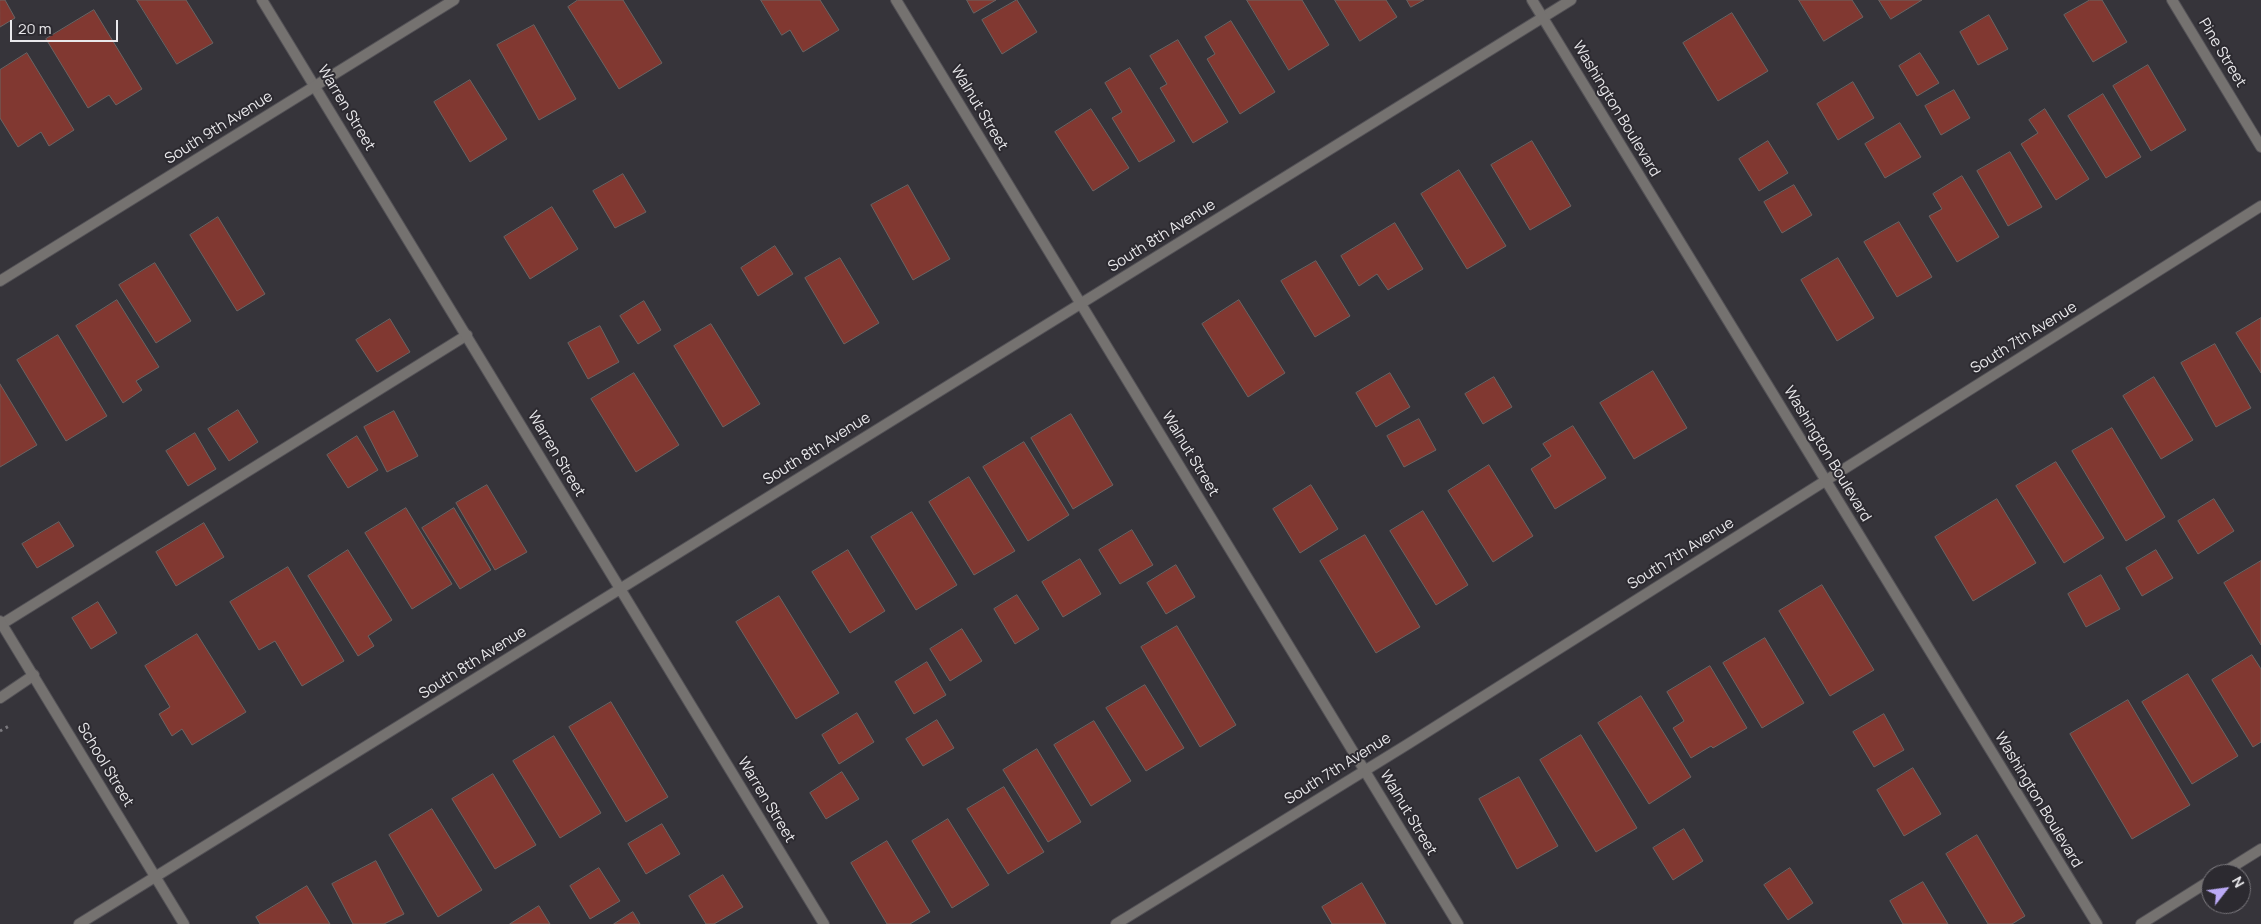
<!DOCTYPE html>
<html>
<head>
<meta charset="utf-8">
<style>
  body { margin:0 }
  #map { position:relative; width:2261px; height:924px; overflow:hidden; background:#36343a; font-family:Manrope,sans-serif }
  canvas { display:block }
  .north { position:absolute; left:2201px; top:864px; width:50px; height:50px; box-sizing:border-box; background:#2c2a30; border:1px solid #78767b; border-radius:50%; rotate:60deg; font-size:14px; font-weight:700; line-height:20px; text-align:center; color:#e9e8eb }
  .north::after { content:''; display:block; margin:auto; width:18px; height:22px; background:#bbaaf6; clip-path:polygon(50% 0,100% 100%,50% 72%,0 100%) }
  .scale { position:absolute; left:10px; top:20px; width:108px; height:22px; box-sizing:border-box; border:2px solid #e9e8eb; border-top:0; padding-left:6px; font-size:15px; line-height:18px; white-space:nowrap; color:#e9e8eb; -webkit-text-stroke:4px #2c2a30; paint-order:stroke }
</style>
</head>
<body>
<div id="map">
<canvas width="2261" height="924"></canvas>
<div class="north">N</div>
<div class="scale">20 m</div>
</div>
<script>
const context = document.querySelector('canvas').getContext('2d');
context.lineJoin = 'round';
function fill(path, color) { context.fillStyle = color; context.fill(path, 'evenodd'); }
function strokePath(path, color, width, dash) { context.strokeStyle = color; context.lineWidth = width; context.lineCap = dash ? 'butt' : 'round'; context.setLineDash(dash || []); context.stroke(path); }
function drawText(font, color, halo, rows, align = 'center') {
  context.font = font + ' Manrope,sans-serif'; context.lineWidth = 4; context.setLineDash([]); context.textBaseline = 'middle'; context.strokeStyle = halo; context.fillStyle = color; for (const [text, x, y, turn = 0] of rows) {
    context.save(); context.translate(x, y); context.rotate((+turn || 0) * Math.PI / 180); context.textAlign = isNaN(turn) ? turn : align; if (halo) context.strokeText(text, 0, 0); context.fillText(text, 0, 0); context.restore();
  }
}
const building = new Path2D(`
  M0,0H5L15,18L0,27Z
  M137,0H186L213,43L177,64Z
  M578,0H623L662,63L619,89L568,7Z
  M761,0H820L839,30L803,52L790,30L782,35Z
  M967,0H996L974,13Z
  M1017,0L1037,32L1002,54L982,20Z
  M1247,0H1302L1329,45L1289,70Z
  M1335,0H1386L1397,17L1360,41Z
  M1407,0H1424L1411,7Z
  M1799,0H1852L1863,17L1824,41Z
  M1879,0H1922L1891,19Z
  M2090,0H2102L2127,42L2093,62L2064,15Z
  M94,10L142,89L116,105L109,95L88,108L46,39Z
  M1732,13L1768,71L1718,101L1683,43Z
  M1989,15L2008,49L1978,65L1960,32Z
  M1231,21L1275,92L1240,114L1207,59L1215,54L1205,37Z
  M534,25L576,99L539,120L497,45Z
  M1178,40L1228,122L1193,143L1160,88L1167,84L1150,56Z
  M27,53L74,130L49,146L41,132L18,147L0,118V70Z
  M1920,53L1939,83L1917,96L1899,66Z
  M2148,65L2186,130L2151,151L2113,86Z
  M1130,68L1175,141L1139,162L1112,118L1122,112L1105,83Z
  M470,80L507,139L470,162L434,102Z
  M1853,82L1874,118L1838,140L1817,104Z
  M1954,90L1970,118L1941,135L1925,106Z
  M2103,94L2141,157L2106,178L2068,116Z
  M1091,109L1129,168L1093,191L1055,132Z
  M2045,109L2089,179L2056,200L2021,144L2038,133L2029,120Z
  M1900,123L1921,157L1885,178L1865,144Z
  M1532,141L1571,206L1530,230L1491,165Z
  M1768,141L1788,173L1759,191L1739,159Z
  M2010,152L2042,207L2008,226L1977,171Z
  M1459,170L1506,246L1467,269L1421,194Z
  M623,174L646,212L615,228L593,191Z
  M1962,176L1999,237L1957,262L1929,216L1942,209L1933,194Z
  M908,185L950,259L913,280L871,205Z
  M1794,185L1812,215L1782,233L1764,202Z
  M552,207L578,249L530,279L504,237Z
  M218,217L265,294L237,311L190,235Z
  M1899,222L1932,277L1897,297L1864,242Z
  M1395,223L1423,269L1388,290L1377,274L1359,286L1341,256Z
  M775,246L793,274L758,296L741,268Z
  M840,258L879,323L844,344L805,278Z
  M1838,258L1874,318L1837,341L1801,280Z
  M1316,261L1350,316L1315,337L1281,281Z
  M155,263L191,321L156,343L119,285Z
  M117,300L159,367L136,381L142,390L123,403L76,326Z
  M1239,300L1285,373L1248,397L1202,324Z
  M644,301L661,330L638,344L620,316Z
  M2261,318V373L2236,333Z
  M390,319L410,352L377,372L356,340Z
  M711,324L760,404L723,427L674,346Z
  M600,326L619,362L588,379L568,343Z
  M58,335L107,416L66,441L17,360Z
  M2215,344L2251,408L2216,427L2181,363Z
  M1653,371L1687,428L1634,459L1600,403Z
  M634,373L679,445L636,472L591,399Z
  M1390,373L1410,407L1376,427L1356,393Z
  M1494,377L1512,407L1483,424L1465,394Z
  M2154,377L2193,440L2161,459L2123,396Z
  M0,384L37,445L0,467Z
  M238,410L258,442L229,461L208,429Z
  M394,411L418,456L387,472L364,427Z
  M1071,414L1113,485L1073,509L1031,438Z
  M1419,419L1436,450L1404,467L1387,436Z
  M1573,426L1606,478L1555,509L1531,469L1551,456L1543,444Z
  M2112,428L2165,517L2126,541L2072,451Z
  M195,433L216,469L188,486L166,451Z
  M357,436L378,470L348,488L327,455Z
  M1024,442L1069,515L1028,541L983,467Z
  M2056,462L2104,538L2064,563L2016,486Z
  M1489,465L1533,536L1493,562L1448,491Z
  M969,477L1015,551L974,575L929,502Z
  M487,485L527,552L495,570L456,503Z
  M1311,485L1338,529L1300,553L1273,509Z
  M1997,499L2036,563L1973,601L1935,537Z
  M2214,499L2234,531L2198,554L2178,521Z
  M406,508L452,584L412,609L365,533Z
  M454,508L491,570L460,589L422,528Z
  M1423,511L1468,585L1436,605L1390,531Z
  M912,512L957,585L916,610L871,537Z
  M59,522L74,546L37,568L22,544Z
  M204,523L224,557L176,586L156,552Z
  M1132,530L1153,565L1120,584L1099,550Z
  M1365,535L1420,627L1376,653L1320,561Z
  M348,550L392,620L368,636L374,646L358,656L308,576Z
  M848,550L885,611L850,633L812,572Z
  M2156,550L2173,578L2142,596L2126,568Z
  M1080,559L1101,594L1063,617L1042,582Z
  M2261,561V645L2224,583Z
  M1176,565L1195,597L1166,614L1147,583Z
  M288,567L344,661L302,686L275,641L259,650L230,602Z
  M2101,575L2120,609L2086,627L2068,594Z
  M1822,585L1874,670L1830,696L1779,611Z
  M1017,595L1039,629L1015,644L994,609Z
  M779,596L839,693L796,719L736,622Z
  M98,602L117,633L91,649L72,618Z
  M1177,626L1236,725L1200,747L1141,647Z
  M962,629L982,661L950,681L930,649Z
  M197,634L246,712L192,745L182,729L172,736L159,714L170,707L145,666Z
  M1765,638L1804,703L1762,728L1723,663Z
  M2252,655L2261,669V742L2253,747L2212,680Z
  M927,662L946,695L914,714L895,682Z
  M1710,666L1747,728L1713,748L1711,746L1691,758L1673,728L1684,721L1667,692Z
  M2188,674L2238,756L2192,784L2142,702Z
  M1145,685L1184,748L1146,771L1106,708Z
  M1641,696L1691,777L1649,804L1598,723Z
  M2128,700L2190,805L2132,839L2070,734Z
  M611,702L668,797L626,822L569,727Z
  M857,713L874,742L839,764L822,735Z
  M1884,714L1904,750L1874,767L1853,732Z
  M937,720L954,748L923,766L906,739Z
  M1094,721L1131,781L1091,806L1054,745Z
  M1581,735L1637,828L1596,852L1540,760Z
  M554,736L601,813L560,838L513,761Z
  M1037,749L1081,822L1048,842L1003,770Z
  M1913,768L1941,814L1904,836L1877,790Z
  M842,772L859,799L826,819L810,793Z
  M493,774L536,845L495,869L452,799Z
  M1519,777L1558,846L1517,869L1479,799Z
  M1004,787L1044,852L1008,874L967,809Z
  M432,809L482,890L438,917L389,835Z
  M948,819L989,885L952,908L912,841Z
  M662,824L680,854L646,874L628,844Z
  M1684,829L1703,861L1673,880L1653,848Z
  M1977,835L2025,916L2012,924H1988L1946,854Z
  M887,841L930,912L910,924H887L851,863Z
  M376,861L404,914L384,924H353L332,884Z
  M599,868L620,901L590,919L570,886Z
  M1790,868L1813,903L1788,920L1764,885Z
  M723,875L743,907L714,924H706L689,896Z
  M1923,882L1948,924H1903L1890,901Z
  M1362,883L1386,924H1332L1322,907Z
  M307,886L330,924H260L256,917Z
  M539,906L550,924H510Z
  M633,912L640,924H614Z`);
const path = new Path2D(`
  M0,731L9,726`);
const service = new Path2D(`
  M2,624L467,335
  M0,698L34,675`);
const minor = new Path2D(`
  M262,0L824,924
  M896,0L1458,924
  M2172,0L2261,147
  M0,621L184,924
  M2221,874L2261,849
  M79,924L1571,0
  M1116,924L1408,744L2261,206
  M2141,924L2211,880`);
const tertiary = new Path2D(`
  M1532,0L2097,924
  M0,281L454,0`);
const streetNames = [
  ["Pine Street",2222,53,59],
  ["Warren Street",346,108,59],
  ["Walnut Street",979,108,59],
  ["Washington Boulevard",1616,109,59],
  ["South 9th Avenue",219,128,-32],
  ["South 8th Avenue",1162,236,-32],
  ["South 7th Avenue",2024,338,-32],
  ["South 8th Avenue",817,449,-32],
  ["Warren Street",556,454,59],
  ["Walnut Street",1190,454,59],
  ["Washington Boulevard",1827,454,59],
  ["South 7th Avenue",1681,554,-32],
  ["South 8th Avenue",473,663,-32],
  ["School Street",105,765,59],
  ["South 7th Avenue",1338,769,-32],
  ["Warren Street",766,800,59],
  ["Washington Boulevard",2038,800,59],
  ["Walnut Street",1408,813,59]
];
fill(building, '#813831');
strokePath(building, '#6b6463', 1);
strokePath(service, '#535156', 12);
strokePath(minor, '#535156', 12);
strokePath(tertiary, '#535156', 12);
strokePath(path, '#7a787d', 3, [2.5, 4]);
strokePath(service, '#757270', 10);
strokePath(minor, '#757270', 10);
strokePath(tertiary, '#757270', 10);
drawText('15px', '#e9e8eb', '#2c2a30', streetNames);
</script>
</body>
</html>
